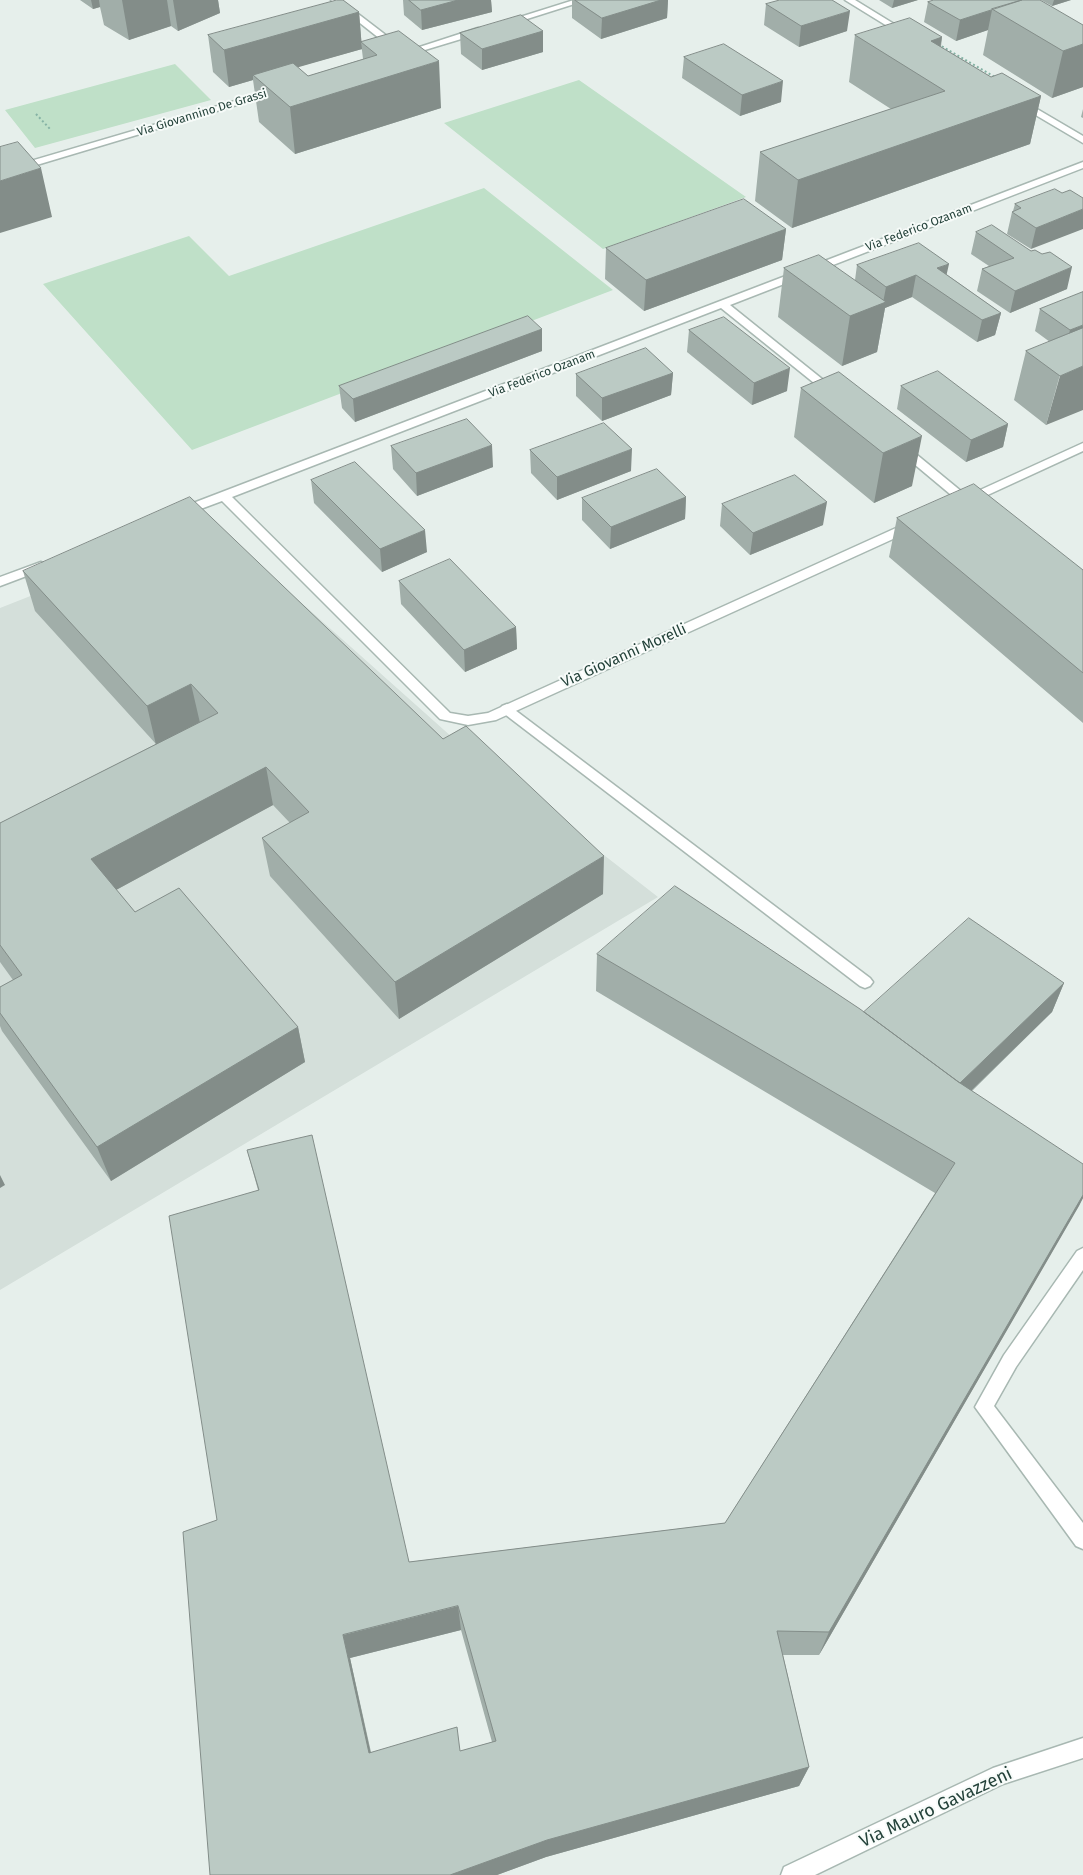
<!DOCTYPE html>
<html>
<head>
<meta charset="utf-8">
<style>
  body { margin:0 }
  canvas { display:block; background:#e6efeb }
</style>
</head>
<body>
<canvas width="1083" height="1875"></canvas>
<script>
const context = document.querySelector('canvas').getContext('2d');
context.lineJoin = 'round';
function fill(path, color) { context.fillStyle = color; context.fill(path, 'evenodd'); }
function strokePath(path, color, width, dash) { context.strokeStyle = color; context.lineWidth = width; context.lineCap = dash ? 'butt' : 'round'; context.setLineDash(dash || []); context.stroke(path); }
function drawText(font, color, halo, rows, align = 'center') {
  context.font = font + ' "Fira Sans",sans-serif'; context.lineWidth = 4; context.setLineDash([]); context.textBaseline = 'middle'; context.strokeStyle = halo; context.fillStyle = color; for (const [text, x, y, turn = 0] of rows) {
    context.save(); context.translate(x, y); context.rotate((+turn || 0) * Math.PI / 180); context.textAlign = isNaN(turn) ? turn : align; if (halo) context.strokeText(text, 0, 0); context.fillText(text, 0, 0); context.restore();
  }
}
const built = new Path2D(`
  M213,524L453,738L658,897L0,1290V608Z`);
const green = new Path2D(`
  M175,64L211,100L35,148L5,110Z
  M579,80L746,197L603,249L444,123Z
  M484,188L613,290L192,450L43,284L189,236L229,276Z`);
const path = new Path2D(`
  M938,44L995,77
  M36,114L51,130`);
const service = new Path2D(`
  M507,704L870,978L873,982L870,986L865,988L860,986L502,712L500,709L502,706Z`);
const minor = new Path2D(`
  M331,0H340L400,46V50H394Z
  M574,0H587L508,25L501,23Z
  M845,0H855L912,35L905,37Z
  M478,28L481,29V33L405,56L398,54Z
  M272,90L280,92L0,176V170Z
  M1020,99L1083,136V143L1017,104L1015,102Z
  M1083,162V168L730,305L837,391V395H829L721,308L232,497L450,713L468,716L488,713L907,523L911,522L917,526L915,529L496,720L468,725L440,719L222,501L179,517L173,513L175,510Z
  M1083,443V451L966,505L962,504L895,448L901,444L905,445L967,496Z
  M41,562L47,566L45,569L0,586V577Z
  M1083,1248V1270L1016,1367L994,1406L1083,1523V1549L1076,1546L975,1407L1004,1355L1077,1251Z`);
const tertiary = new Path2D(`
  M1083,1738V1758L1003,1784L815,1875H781L784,1867L993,1768Z`);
const wall = new Path2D(`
  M80,0H218L220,13L178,31L171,26L129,40L104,25L100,7L93,9Z
  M403,0H491L492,12L422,30L404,15Z
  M572,0H668L667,18L601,39L572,18Z
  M879,0H918L892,8Z
  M934,0L1083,25V87L1052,98L983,55L988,30L956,41L924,22L928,2Z
  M1041,0H1071L1052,6Z
  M766,4L847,31L799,47L764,25Z
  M359,12L362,49L297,67L308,76L363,59L361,42L399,31L441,108L295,154L259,122L253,80L229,87L213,72L208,35Z
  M543,31V52L482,70L461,54L460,33Z
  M855,35L942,37L941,47L991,77L1041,96L1030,144L792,228L755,201L760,152L891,109L849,82Z
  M684,57L781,102L740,116L682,78Z
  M1083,109V118L1081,117Z
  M1062,193L1031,249L1007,234L1012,212L1013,211L1015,204Z
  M786,229L782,260L644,311L605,279L606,248Z
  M976,232L1031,251L1067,289L1010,313L977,291L982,269L989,266L971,254Z
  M857,265L946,274L1001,313L995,335L977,342L912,297L885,308L877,352L842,366L778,317L784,268L855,280Z
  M1083,292L1046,425L1014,400L1026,351L1050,342L1035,331L1040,309Z
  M542,329V351L355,422L342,408L339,386Z
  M689,330L787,391L752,405L687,352Z
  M839,372L912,486L874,503L794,437L801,388Z
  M673,373L671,395L602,421L576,396V374Z
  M901,386L1008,424L1003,447L966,462L897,409Z
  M391,446L493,467L417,496L393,469Z
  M530,450L631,471L557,500L531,473Z
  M311,480L427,552L382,572L314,503Z
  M686,497L685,519L610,549L582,520V498Z
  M722,504L823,525L750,555L720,526Z
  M897,518L1083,570V723L889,557Z
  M23,571L603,894L399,1019L270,876L262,838L290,823L273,805L116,890L135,912L298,1027L305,1062L111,1181L2,1031L0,1026V987L13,980L0,962V823L156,744L35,611Z
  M399,581L516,627L517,649L465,672L401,604Z
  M597,954L864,1012L1064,983L1052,1012L972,1091L1083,1195V1198L819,1655H783L809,1767L799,1786L546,1857L497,1875H210L217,1520L258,1190L247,1150L409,1562L725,1523L935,1193L596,991ZM461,1630L492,1742L461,1751L371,1752L350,1658Z`);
const shadedWall = new Path2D(`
  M91,0H99L100,7L93,9Z
  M122,0H167L171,26L129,40Z
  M173,0H218L220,13L178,31Z
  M458,0H491L492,12L422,30L421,10Z
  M661,0H668L667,18L601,39L602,18Z
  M894,0H918L892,8Z
  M1054,0H1071L1052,6Z
  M992,10L988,30L956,41L960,20Z
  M850,11L847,31L799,47L801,26Z
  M359,12L362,49L257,79L253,75V80L229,87L224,50Z
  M543,31V52L482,70V49Z
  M942,37L934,84L931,41Z
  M1083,44V87L1052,98L1063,51Z
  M439,61L441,108L295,154L290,107Z
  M783,81L781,102L740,116L742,95Z
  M1041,96L1030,144L792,228L798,180Z
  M41,168L52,217L0,233V181Z
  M1083,209V229L1031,249L1036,228Z
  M786,229L782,260L644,311L646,280Z
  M949,264L944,286L937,268Z
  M1072,267L1067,289L1010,313L1015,291Z
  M916,275L912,297L885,308L877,352L842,366L850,316L883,303L886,287Z
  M1001,313L995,335L977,342L982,320Z
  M1083,325V344L1064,352L1070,330Z
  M542,329V351L355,422L353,399Z
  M1083,366V410L1046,425L1060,376Z
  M790,368L787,391L752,405L754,383Z
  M673,373L671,395L602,421V398Z
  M1008,424L1003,447L966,462L971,440Z
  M922,436L912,486L874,503L883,453Z
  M492,445L493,467L417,496L416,473Z
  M632,449L631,471L557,500V477Z
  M686,497L685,519L610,549L611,527Z
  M827,502L823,525L750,555L753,533Z
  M425,530L427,552L382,572L380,549Z
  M516,627L517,649L465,672L464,650Z
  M191,684L200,723L156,745L147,706Z
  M266,767L273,805L103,897L91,859Z
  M604,856L603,894L399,1019L395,982Z
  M1064,983L1052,1012L945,1116L955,1088Z
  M298,1027L305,1062L111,1181L97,1147Z
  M0,1175L5,1185L0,1188Z
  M1083,1195V1198L1079,1206L819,1655L829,1632Z
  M458,1606L461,1630L350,1658L375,1773L369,1753L343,1635Z
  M809,1767L799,1786L546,1857L497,1875H450L547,1840Z`);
const building = new Path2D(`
  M337,0H343L359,12L224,50L208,35Z
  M409,0H458L421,10Z
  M575,0H661L602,18Z
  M780,0H832L850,11L801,26L766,4Z
  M934,0H1022L960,20L928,2Z
  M1022,0H1040L1083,25V44L1063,51L992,9Z
  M521,15L543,31L482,49L460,33Z
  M910,18L942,37L931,41L991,77L1002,73L1041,96L798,180L760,152L945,91L855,35Z
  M399,31L439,61L290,107L253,75L293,63L308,76L377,55L361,42Z
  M724,44L783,81L742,95L684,57Z
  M18,142L41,168L0,181V147Z
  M1055,189L1062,193L1070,190L1083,198V209L1036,228L1012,212L1021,208L1015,204Z
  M744,199L786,229L646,280L606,248Z
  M992,225L1031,251L1035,250L1042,254L1050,252L1072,267L1015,291L982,269L1014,258L976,232Z
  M919,243L949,264L937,268L1001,313L982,320L916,275L886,287L857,265Z
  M819,255L886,302L850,316L784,268Z
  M1083,292V325L1070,330L1040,309Z
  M528,316L542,329L353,399L339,386Z
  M724,317L790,368L754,383L689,330Z
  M1083,328V366L1060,376L1026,351Z
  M646,348L673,373L602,398L576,374Z
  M938,371L1008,424L971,440L901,386Z
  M839,372L922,436L883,453L801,388Z
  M467,419L492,445L416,473L391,446Z
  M604,423L632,449L557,477L530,450Z
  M355,462L425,530L380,549L311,480Z
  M657,469L686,497L611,527L582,498Z
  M795,475L827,502L753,533L722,504Z
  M974,484L1083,570V673L897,518Z
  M190,497L443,739L466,726L604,856L395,982L262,838L309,812L266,767L91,859L135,912L179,888L298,1027L97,1147L0,1013V987L22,975L0,945V823L218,713L191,684L147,706L23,571Z
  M450,559L516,627L464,650L399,581Z
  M675,886L860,1009L957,1081L1083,1164V1195L829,1632L777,1631L809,1767L547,1840L450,1875H210L183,1532L217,1520L169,1216L259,1190L247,1150L312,1135L409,1562L725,1523L955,1163L597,954ZM458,1606L496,1741L460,1751L457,1727L369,1753L343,1635Z
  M969,918L1064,983L960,1083L864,1012Z`);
const farStreetnames = [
  ["Via Giovannino De Grassi",202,113,-17],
  ["Via Federico Ozanam",919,228,-21],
  ["Via Federico Ozanam",542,374,-21]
];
const streetNames = [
  ["Via Giovanni Morelli",624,656,-24]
];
const nearStreetnames = [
  ["Via Mauro Gavazzeni",936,1808,-25]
];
fill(built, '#d4dfda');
fill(green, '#bfe0c8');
strokePath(service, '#a8b8b2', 3);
strokePath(minor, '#a8b8b2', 3);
strokePath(tertiary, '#a8b8b2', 3);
strokePath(path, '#86b3a5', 2, [2, 2.5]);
fill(service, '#fff');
fill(minor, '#fff');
fill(tertiary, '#fff');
fill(wall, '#a1aea9');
fill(shadedWall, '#838d89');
fill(building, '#bbcac4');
strokePath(building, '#838d89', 1);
drawText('12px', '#24423a', '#f7fbf9', farStreetnames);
drawText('15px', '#24423a', '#f7fbf9', streetNames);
drawText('18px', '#24423a', '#f7fbf9', nearStreetnames);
</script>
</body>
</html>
